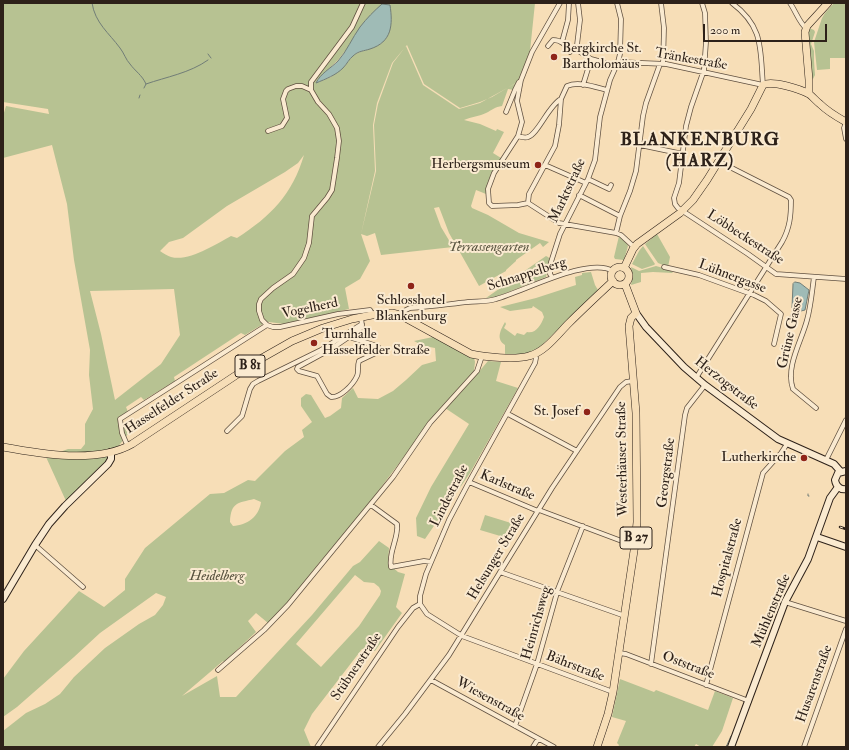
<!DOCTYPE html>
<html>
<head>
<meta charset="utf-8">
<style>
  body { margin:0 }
  #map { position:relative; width:849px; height:750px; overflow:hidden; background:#f7deb7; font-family:"IM FELL Double Pica",serif }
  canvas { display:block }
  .frame { position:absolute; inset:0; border:4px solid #2d2119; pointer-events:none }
  .scale { position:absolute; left:703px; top:24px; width:124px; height:18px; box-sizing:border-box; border:2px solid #2d2119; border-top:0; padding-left:5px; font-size:12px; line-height:14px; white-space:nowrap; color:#2d2119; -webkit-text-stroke:3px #faead0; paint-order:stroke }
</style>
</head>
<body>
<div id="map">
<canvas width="849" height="750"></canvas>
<div class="frame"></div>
<div class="scale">200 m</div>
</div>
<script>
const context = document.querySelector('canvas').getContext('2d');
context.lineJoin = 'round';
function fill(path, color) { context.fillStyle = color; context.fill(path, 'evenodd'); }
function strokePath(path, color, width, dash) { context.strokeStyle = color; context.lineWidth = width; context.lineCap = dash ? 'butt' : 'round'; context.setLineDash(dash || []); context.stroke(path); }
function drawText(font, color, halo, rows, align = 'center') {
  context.font = font + ' "IM FELL Double Pica",serif'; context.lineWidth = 4; context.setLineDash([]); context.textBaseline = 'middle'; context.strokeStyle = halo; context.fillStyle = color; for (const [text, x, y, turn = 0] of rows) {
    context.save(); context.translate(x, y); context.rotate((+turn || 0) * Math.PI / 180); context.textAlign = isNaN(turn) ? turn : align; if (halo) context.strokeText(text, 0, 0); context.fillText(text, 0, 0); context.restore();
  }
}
const green = new Path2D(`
  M3,3H535L530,51L519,81L492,97L480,102L460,108L424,84L407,45L392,63L377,103L373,125L375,171L361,234L370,261L360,279L345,288L349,309L284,324L269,322L263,324L245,335L241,333L174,377L175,381L144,400L141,397L126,407L128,412L121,416L122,422L128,434L102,467L66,501L46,457L68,449H81L85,444V424L93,409L89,375L90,350L74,260L67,204L52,145L3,158V116L6,106L49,114L48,109L3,102ZM382,43L353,55L344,67L331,77L316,83L318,79L338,60L349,46ZM304,155C292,195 271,216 237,238L231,236C216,244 189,262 171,257C168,256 163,253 160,251L169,242L183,238L227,206L285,172L298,163ZM174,289L180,335L161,364L115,400L101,334L90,291Z
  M834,3H846V58H830V69L817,70L814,42L822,18L825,13Z
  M809,28L814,30L815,32L811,44L814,51V61L815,75L813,79H812L807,38Z
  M406,46L423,85L459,109L480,103L518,82L514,90L508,89L502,106C495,107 492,110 486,113C480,116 471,117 464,120L480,124L496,131L497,129L504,132L493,153L501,158L494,172L486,194L476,190L471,206L472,208L488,215L519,233L549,242L543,247L540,243L516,260V261L506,270V271L479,286L449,233L439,207L434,208L441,227L453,247L381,255L375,233L367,236L361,234L376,171L374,125L378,104L393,63Z
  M657,234L670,257L668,267L658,263L645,244Z
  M619,236L626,242L628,246L624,260L615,259L614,257Z
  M643,246L655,264L654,265L642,269L632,264L639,251Z
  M546,256L548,257L550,259L546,277L496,297L486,298Z
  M656,266L670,270L673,273L653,272L641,273V282L631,285L633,276L631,267L639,271Z
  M591,272L595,285L598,290L540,347L528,353L518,355L505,354V345C496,339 500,331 505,322L506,324L504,328L515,336L517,333L524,335L527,332C536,334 541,325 544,317L542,312L533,306L532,308L510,311L500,307L536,298L576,285L575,277L582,275V273Z
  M433,337L474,358L475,362L474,371L477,374L488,361L501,362L496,381L518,388L470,473L425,539L417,536L416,518L431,487L469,424L442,406L358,518L319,563L288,603L268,623L256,613L248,621L256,632L224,662L223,661L182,696L217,676L220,697H236L312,615L353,566L360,562L379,541L389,548L388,563L398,572L405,574L396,607L402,613L375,651L362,649L312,714L304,730L311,747H3V731L26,713L45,704L60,694L74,677L105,648L139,624L155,615L163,605L166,597L156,593L100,633L74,657L17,707L3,717V679L24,651L79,591L104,607L125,590V579L145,548L210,494L224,493L248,480L255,481L285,451L304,437L302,430L312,422L301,406V398L306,394L311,395L325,418L330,416L341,408L342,398L353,388L358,398L378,399L393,391L406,380L422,365L436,361L435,348L424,346L414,341ZM254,499L261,502C259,517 247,525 233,526L230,522C231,502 238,503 254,499ZM355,575L364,582L374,583L379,587L381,591L380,595L359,626L321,667L296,644Z
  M485,515L511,523L507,538L480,530Z
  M620,679L654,692L656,690L708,710L715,691L733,698L722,731L712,747H701L696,744L694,747H618L619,745L617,743L626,721L612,717Z`);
const water = new Path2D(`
  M382,4L390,5C393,25 392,42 370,49C364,51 358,51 353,56C349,59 347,64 343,68C336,75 326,79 316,83C320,74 331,68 338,61C347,51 352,38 360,27C367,18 374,11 382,4Z
  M795,282L800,283L809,290L805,310L797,312L792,308L793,284Z`);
const stream = new Path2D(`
  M92,3C95,23 109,33 120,48C124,53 126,60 130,64C135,71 142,75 146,84L144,88
  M3,4V3
  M208,54L211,58
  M146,84C166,77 190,73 208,60
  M139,98L140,95
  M789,319L793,310
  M808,494V496H809
  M725,747L727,745L731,736`);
const street = new Path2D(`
  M578,3L580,20L577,45L580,52L591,59L616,66
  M661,3L664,28L663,64
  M702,3L705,13L706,42L704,70L691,107L686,126L679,183L674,198L675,204L678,208L748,254L776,274L846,279
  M790,3C795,10 800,24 806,28
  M562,42L568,20L569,3
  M548,46L553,40C562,40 565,45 570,52
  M618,62L666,64L763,85C760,49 764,27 732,3
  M583,85L591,59
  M311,90V82L352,27L363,3
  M506,112L515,90L519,82
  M846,122L844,128L846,139
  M268,131L282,126L287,118L283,99L286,91L288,89L296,86H302L311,90L318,102L329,114L337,128L339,141L337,158L332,190L327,198L312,216L309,243L304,258L293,274L273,288L261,299L259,304V311L262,320L267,325L273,327H280L338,314L370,310L373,315
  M518,136C521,137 525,138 528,137C538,134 549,105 561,99
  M640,145L683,154
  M545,165L586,183
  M588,179L609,189L611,185
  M579,195L620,216
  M528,203L518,205L492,206L489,203L488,189L494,173L518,136L522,122L517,101L521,80L532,52L560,3
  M528,203L529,194L555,146L559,125L561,99L567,86C579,81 595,87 607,90
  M528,203L559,223L616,233L621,235L634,247
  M616,233L620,216L630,191L636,171L643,116L646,103L660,64
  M664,267L699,275L754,295L766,301L781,314L774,344
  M552,277L550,274L551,262L560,234L588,179L595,160L600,117L610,80L618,62L620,54L621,19L617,3
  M814,277C812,291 811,306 807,320C802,340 785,367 793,389L816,408
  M401,316L404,311L410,308C430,307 449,304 468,302C477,301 487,302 496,299C523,292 588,256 613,271
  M351,336L352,338L377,346L379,348L380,351L359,361C357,366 359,372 357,376C353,385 340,398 331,397L327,394L317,376L299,371L297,369L298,367L331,349L359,330L362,326L361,317
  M534,354L536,358L535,363L469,482L449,520L426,574L420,596V604L427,614L462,636L613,692
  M696,378L782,242C790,228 791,215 791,200L789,197L718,161
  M508,414L577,451
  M227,431L242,416L250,389L253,384L258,381L321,350L362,324
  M128,447L122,433L120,419L267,325
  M826,460L846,420
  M469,482L538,511
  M371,505L397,524C399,538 388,552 391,567L424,561L431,562
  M539,510L627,543L635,544
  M35,545L83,587
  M500,572L625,616
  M785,602L846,621
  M619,653L626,654L749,701
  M651,664L685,415L687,408L705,385
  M218,670L264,630L288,605L393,477L430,423L477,371L482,356
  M431,680L554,747
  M706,685L763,473L781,453L787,444
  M515,726L537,664L558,589L583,526
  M317,747L398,627L413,608L420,604
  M378,747L405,714L449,655L552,488L620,387L626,382L633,381
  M533,747L538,739
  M804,747L846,629`);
const secondary = new Path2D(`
  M636,313L646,327L684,367L705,385L778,439L834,464L841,472
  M846,471L838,473L835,480C836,486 840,490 846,489
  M817,537L846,547
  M3,599L35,545L49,524L65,506L108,464L111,459V452
  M731,747L785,602L808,559L830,498L838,487`);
const primary = new Path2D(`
  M809,94V80L805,32L807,26L828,3
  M611 276a9 9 0 1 1 18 0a9 9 0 1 1-18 0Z
  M624,268L633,249L637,244L680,213L693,200L707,180L751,109L763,85C772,80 800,89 809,94C813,97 816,101 820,104C828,112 837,117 846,122
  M3,447C41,454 97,464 132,444L262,358L292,341L323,328L352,319L382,313H392L400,315L471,354C485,357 515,360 529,356C545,352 557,335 569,323C583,309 598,295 613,281
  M597,747L608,714L613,692L635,544L637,522L636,413L629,326L631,318L636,313L625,284`);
const rail = new Path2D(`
  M840,527L846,529`);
const markers = [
  [554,57,4,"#8f2418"],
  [538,165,4,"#8f2418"],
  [411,286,4,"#8f2418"],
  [314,343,4,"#8f2418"],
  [587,412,4,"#8f2418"],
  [804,458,4,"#8f2418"]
];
const shields = [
  [250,366,30],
  [636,538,32]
];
const shieldNames = [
  ["B 81",250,366],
  ["B 27",636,538]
];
const poiNames = [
  ["Bergkirche St.",562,49,"left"],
  ["Bartholomäus",562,65,"left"],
  ["Herbergsmuseum",530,165],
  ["Schlosshotel",411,301,"center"],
  ["Blankenburg",411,317,"center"],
  ["Turnhalle",322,335,"left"],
  ["Hasselfelder Straße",322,351,"left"],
  ["St. Josef",579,412],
  ["Lutherkirche",796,458]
];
const streetNames = [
  ["Tränkestraße",691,60,10],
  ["Marktstraße",568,191,-65],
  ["Löbbeckestraße",745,238,33],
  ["Schnappelberg",527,275,-18],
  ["Lühnergasse",732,277,21],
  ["Vogelherd",310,309,-12],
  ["Grüne Gasse",791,333,-77],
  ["Herzogstraße",726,384,38],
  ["Hasselfelder Straße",172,402,-33],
  ["Westerhäuser Straße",623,459,-91],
  ["Georgstraße",667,473,-83],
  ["Karlstraße",507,486,23],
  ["Lindestraße",450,496,-63],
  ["Helsunger Straße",497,557,-59],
  ["Hospitalstraße",728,558,-75],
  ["Mühlenstraße",772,611,-67],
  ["Heinrichsweg",537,623,-74],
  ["Oststraße",688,666,21],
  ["Stübnerstraße",357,667,-56],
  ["Bährstraße",575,667,21],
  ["Husarenstraße",815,684,-70],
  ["Wiesenstraße",490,700,29]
];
const parkNames = [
  ["Terrassengarten",489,248],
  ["Heidelberg",217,577]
];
const districtNames = [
  ["BLANKENBURG",700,141],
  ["(HARZ)",700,162]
];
fill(green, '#b7c292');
fill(water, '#9fbbb6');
strokePath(water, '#717d77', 1);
strokePath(stream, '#717d77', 1);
strokePath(street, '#605040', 5.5);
strokePath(secondary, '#2d2119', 8);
strokePath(primary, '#2d2119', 8);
strokePath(street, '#faead0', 4);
strokePath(secondary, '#faead0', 6);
strokePath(primary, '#f7deb7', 7);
strokePath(rail, '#2d2119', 2.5);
strokePath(rail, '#faead0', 1, [3]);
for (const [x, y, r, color] of markers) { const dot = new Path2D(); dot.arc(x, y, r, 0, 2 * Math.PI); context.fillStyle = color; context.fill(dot); strokePath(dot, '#faead0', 1.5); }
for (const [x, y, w] of shields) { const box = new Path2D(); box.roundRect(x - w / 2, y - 11, w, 22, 3); context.fillStyle = '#faead0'; context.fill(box); strokePath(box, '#2d2119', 1); }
drawText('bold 13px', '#2d2119', null, shieldNames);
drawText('14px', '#2d2119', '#faead0', poiNames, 'right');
drawText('14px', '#2d2119', '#faead0', streetNames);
drawText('italic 14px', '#56513d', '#faead0', parkNames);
context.letterSpacing = '1px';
drawText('bold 18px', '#2d2119', '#faead0', districtNames);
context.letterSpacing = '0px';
</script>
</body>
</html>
